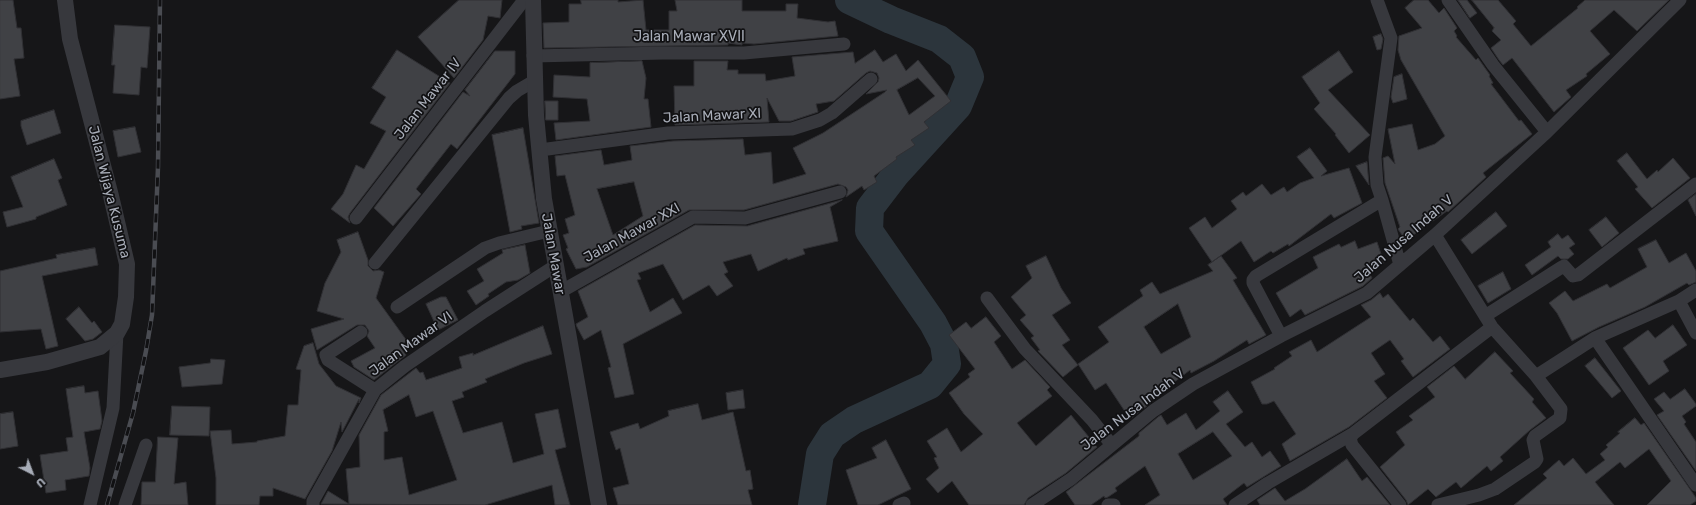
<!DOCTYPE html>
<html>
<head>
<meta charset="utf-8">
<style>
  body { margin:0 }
  #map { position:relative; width:1696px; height:505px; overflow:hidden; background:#161618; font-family:Rubik,sans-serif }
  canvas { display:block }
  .north { position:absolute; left:12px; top:453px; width:40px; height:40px; -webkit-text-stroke:3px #111113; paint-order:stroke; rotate:138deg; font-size:11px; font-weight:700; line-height:16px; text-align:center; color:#a8adb8 }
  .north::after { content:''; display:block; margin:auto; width:14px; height:18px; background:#a8adb8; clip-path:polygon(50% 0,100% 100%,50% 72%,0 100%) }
</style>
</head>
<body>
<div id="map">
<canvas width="1696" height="505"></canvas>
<div class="north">U</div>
</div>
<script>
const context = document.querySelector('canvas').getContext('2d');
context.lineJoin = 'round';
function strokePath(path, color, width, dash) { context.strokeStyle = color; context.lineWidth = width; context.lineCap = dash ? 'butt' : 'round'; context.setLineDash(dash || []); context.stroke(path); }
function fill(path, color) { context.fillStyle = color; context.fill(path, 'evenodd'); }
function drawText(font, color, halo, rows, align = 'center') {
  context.font = font + ' Rubik,sans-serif'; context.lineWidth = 3.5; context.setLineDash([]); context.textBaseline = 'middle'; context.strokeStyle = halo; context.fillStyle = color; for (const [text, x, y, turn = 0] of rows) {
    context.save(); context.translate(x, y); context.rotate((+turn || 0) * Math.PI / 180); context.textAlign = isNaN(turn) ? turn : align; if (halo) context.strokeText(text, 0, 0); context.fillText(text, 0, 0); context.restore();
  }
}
const river = new Path2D(`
  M812,505L820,454L832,435L854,420L930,385L947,364L944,344L933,323L869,231L870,208L896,174L958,106L970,77L962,57L939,39L891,20L849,0`);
const building = new Path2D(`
  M0,0H13L17,28H21L24,58L14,59L20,96L0,99Z
  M459,0H502L500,18L488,16L483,40L454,78L418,37Z
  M581,0H618V2L643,0L646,30H669V11H677L675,0H742V11H786V4H798L797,18L828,22L835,21L838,36L754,44L742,43V45L728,43V45L544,48L543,23L569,22V4H581Z
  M1414,0H1428L1439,13L1444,8L1457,28L1454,31L1457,36L1456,37L1476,60L1478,58L1490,75L1489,76L1493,83L1491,84L1519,121L1521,120L1532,134L1483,173L1486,177L1448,212L1447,211L1409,238H1404L1398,229L1400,227L1385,183L1383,158L1388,156L1395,164L1388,129L1412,124L1418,150L1435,144L1445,136L1401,60L1398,50L1399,36L1422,28L1405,8Z
  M1458,0H1467L1477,13L1470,18Z
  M1472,0H1498L1516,21L1513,24L1531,46L1578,8L1577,7L1585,0H1669L1637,31L1614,10L1590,31L1610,54L1586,74L1587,76L1566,90L1571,97L1554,112L1512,58L1503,65L1499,60L1491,48L1501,40L1492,31L1494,28Z
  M115,25L150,27L147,68L141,67L139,95L113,93L115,65H112Z
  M1381,34L1383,39L1381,49L1377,50L1373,37Z
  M397,50L450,83L350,213L348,217L350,223L331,209L343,194L356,165L364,169L386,131L370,123L386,97L372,88Z
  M875,50L883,62L896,54L906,71L918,60L951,101L924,122L929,128L911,140L915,145L896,157L897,159L874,176L877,182L864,190L862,186L846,197L848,190L846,187L838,184L744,210H689L587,267L576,269L566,249L568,248L563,235L569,233L565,219L575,215L565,175L557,176L555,156L601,150L604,165L632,160L630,146L673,141L743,139L745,155L771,152L773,184L806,174L793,148L823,133L885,92L887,90L866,94L878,82L879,78L877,73L870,71L866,73L834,101L816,104L818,112L791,121H779L767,98L769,122L675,125L674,86H694V61H728L727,70H738V74H765L766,81L795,76L792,57L853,52L855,63ZM918,78L935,96L909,115L897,90ZM634,182L643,216L613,235L597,189Z
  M495,51H515V74L457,149L451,144L416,189L421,194L393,226L374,208L463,92L470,96L465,90Z
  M1339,51L1353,72L1328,90L1370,135L1349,153L1335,135L1336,134L1314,109L1320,103L1302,77Z
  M642,61L646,78L644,99H648L651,127L556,140L554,123L590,121L587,99L553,97L554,75L590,77V63Z
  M1402,74L1407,99L1393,103L1391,97L1394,77Z
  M545,101H558V120H546Z
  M54,110L61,133L27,145L21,126V121Z
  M135,127L141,152L118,157L113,131Z
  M523,128L539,223L521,226L522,229L510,232L492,135Z
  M1310,148L1327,171L1321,176L1349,168L1362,203L1334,218L1331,214L1289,246L1288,244L1273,253L1271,251L1254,262L1241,241L1212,262L1189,228L1205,217L1212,228L1237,209L1231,201L1243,192L1246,196L1262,184L1271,195L1284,187L1287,192L1300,183L1314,178L1297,157Z
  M1627,153L1647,179L1657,170L1658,172L1673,158L1690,178L1652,208L1635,189L1638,187L1617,161Z
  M54,159L62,178L58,180L67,205L36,217V219L7,227L3,212L23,207L11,177Z
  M1367,162L1369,185L1356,166Z
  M1696,194V216L1688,200Z
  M842,200L830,207L838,241L803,249L805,254L788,260L787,258L758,271L751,254L723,262L728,272L724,274L733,286L717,296L709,285L683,300L663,264L638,273L641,279L637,280L650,312L673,298L682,313L623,344L634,394L615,398L608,368L611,367L601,330L584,340L577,327L576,324L588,317L578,291L695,225L747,226Z
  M1496,212L1507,226L1472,254L1461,240Z
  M1606,217L1619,233L1602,247L1589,230Z
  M358,232L368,260V266L373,271L379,270L384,272L376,298L407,341L400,346L406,355L374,380L354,367L351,361L375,348L367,336L369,331L365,325H357L317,350L311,329L344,319L317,311L325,283L341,252L337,240Z
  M1558,234L1562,239L1568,235L1575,244L1569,248L1574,254L1568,259H1561L1558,256L1532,275L1525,265L1551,247L1548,242Z
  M1656,240L1669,263L1686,253L1696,271V282L1689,285L1687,283L1645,307L1599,327L1572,341L1557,313L1549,303L1565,291L1573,301L1607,284L1610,288L1647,267L1638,249Z
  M1355,241L1358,249L1377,242L1384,263L1367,269L1372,278L1363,286L1305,315L1301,309L1290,317L1276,293L1318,268L1313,257L1339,244L1341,247Z
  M525,245L530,273L518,280L506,282L488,294L489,296L476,305L467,291L484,281L477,269L503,253L502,250Z
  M95,248L98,265L42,276L58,346L46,349L41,329L0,332V271L57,258L56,255Z
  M1046,256L1061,288L1071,303L1052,315L1070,340L1062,345L1078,365L1063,377L1038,351L1040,350L1031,338L1034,336L1020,320L1026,315L1011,297L1032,278L1026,266Z
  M1221,256L1237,278L1233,280L1266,335L1249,344L1247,340L1214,361L1191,373L1190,370L1151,400L1152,402L1130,419L1106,383L1095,390L1078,364L1109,342L1098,327L1143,296L1140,290L1152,282L1160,294L1213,271L1208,265ZM1178,304L1191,337L1161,354L1144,327Z
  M1503,272L1511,289L1488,303L1478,286Z
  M1380,293L1383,298L1388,294L1410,321L1413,318L1433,342L1440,336L1450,349L1413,377L1401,361L1404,359L1390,340L1371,353L1385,374L1374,381L1387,398L1349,427L1290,461L1282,444L1296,434L1274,401L1267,404H1262L1251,382L1275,369L1274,368L1292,356L1289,352L1311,340L1317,352L1371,317L1361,305L1371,300Z
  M441,297H446L458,320L438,330L426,304Z
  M79,307L92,323L94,321L102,332L93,339L85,341L66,319Z
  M986,317L1001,336L994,342L1012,369L1025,360L1050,387L1047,390L1052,396L1017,423L1036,446L1071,415L1097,447L1066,473L1028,498L1024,505H969L952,481L938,493L926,479L939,468L934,458L937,457L927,441L947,428L961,452L983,434L964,414L949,393L970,377L968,374L975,369L949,335L966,322L971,328Z
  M1673,325L1687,345L1663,361L1669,371L1649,385L1623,348L1648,330L1655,338Z
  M543,326L552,354L524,363L485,379L487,382L462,392L464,397L452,401L463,433L502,422L513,463L544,454L535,414L558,409L566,447L555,450L570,505H555L552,485L485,505L321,504L328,491L349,504L346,469L360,467L359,435L381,395L416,368L420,373L423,372L426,380L462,368L459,357L473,353V355ZM409,395L416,417L433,411L457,480L409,495L402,457L384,460V432L388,431L383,410Z
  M313,343L319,364L336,386L361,398L359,403V399L342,432L341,422L332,451L305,499L273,488V496H260L259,505H216V478L210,431L231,430L232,444L257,442V441L285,436L288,405H298L301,370L296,369L304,346Z
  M1495,352L1513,371L1510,373L1534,399L1532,402L1546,418L1530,430L1500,457L1503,461L1491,471L1487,466L1461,488L1456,482L1436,497L1428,489L1408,505L1406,500L1380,467L1405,445L1396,432L1413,420L1409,416L1435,397L1427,387L1454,366L1465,379Z
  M1595,358L1621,391L1612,398L1585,366Z
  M211,359L225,360L222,384L182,387L179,367L210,363Z
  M84,386L85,393L98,391L102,421L100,429L84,432L90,468L89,476L65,480L66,490L46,493L40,455L68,451L66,438L73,437L66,389Z
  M1685,389L1696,404V406L1682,416L1686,422L1684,424L1696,442V471L1657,415L1664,411L1654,399L1664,392L1670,399Z
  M743,390L745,408L728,410L726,393Z
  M1228,391L1243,412L1226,424L1245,447L1252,442L1262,457L1270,451L1281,466L1247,487L1244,483L1223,499L1227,505H1145L1160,495L1145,466L1115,488L1117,491L1108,497L1105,498L1104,496L1091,505H1075L1066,492L1139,436V433L1158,417L1161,415L1167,425L1186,413L1196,430L1220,411L1213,402ZM1213,432L1232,456L1193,480L1178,454Z
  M698,404L702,420L733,412L746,471L750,470L753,489L748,490L752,505H618L613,488L629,484L620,448L616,450L610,432L638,423L640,429L669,416L668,411Z
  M172,406L210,407L209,436L170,435Z
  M13,412L18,446L0,449V414Z
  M1635,418L1641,425L1644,423L1692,492L1696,498V501L1690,505H1647L1671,481L1649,449L1625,468L1620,462L1595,482L1614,505H1514L1547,478L1543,474L1559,460L1564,466L1573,458L1586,474L1605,460L1600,454L1608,447L1606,445L1620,433L1618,432Z
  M158,437L178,438L174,484L186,482L188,505H141L142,482H155Z
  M886,440L911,489L878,505H858L846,470L877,458L872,448Z
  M1347,459L1362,481L1367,477L1390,505H1260L1257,500L1275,488L1285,501L1305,489Z`);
const minor = new Path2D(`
  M1448,0L1493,65L1547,132
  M533,56L663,53H744L844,44
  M540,150L668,133L792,129L820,120L832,113L871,79
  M1382,200L1400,265
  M356,218L524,0
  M1435,235L1492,327L1536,376L1561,409L1560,418L1535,436L1533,440L1537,459L1535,462L1495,489L1479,495L1438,505
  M375,263L509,98L517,91L534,81
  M560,292L693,217L745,218L840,192
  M987,298L1025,349L1092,420L1111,444
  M1679,301L1696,333
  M397,307L485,248L499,243L549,231
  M1485,316L1562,267L1564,266L1573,276L1578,275L1696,184
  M361,332L326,355L328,360L375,390
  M1281,336L1253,283V280L1256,276L1382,200L1377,185L1375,157L1391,38L1377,0
  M1595,338L1696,485
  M1536,376L1595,338L1679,301L1696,290
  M1354,433L1350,438L1352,445L1400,505
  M90,505L113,408L117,333
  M125,505L146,445
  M313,505V501L375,390L405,366L485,311L555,266
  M899,505L904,503
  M1032,505L1071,479L1153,411L1193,384L1281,336L1367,293L1435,235L1547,132L1680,0
  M1108,505H1114
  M1235,505L1268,483L1354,433L1492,327`);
const tertiary = new Path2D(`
  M533,0L536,115L544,199L599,505
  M0,370L47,362L100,347L117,333L122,324L126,297L127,264L111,196L70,39L65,0`);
const rail = new Path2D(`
  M107,505L133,413L146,351L152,315L158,167L160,0`);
const streetNames = [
  ["Jalan Mawar XVII",689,37],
  ["Jalan Mawar IV",428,99,-52],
  ["Jalan Mawar XI",712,116,-3],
  ["Jalan Wijaya Kusuma",109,192,76],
  ["Jalan Mawar XXI",632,233,-29],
  ["Jalan Nusa Indah V",1404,239,-41],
  ["Jalan Mawar",553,254,80],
  ["Jalan Mawar VI",411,344,-36],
  ["Jalan Nusa Indah V",1133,410,-37]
];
strokePath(river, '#2c353c', 28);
fill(building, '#404145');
strokePath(building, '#303034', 1);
strokePath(minor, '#37383d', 13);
strokePath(tertiary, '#37383d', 16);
strokePath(rail, '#4a4c52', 4.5);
strokePath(rail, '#111113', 3, [9]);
drawText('14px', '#a8adb8', '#111113', streetNames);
</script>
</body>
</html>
